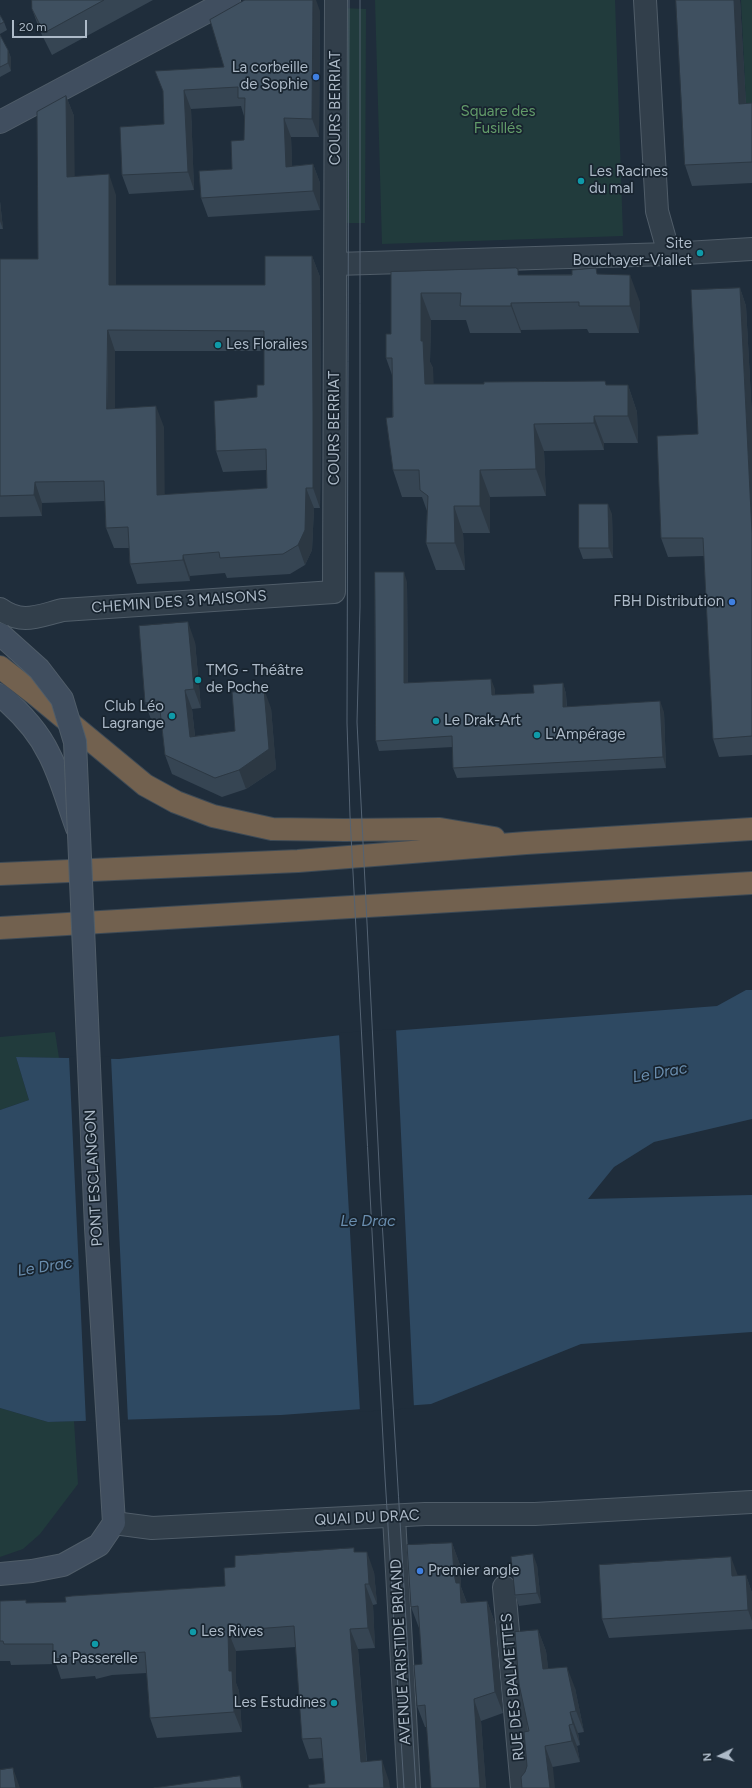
<!DOCTYPE html>
<html>
<head>
<meta charset="utf-8">
<style>
  body { margin:0 }
  #map { position:relative; width:752px; height:1788px; overflow:hidden; background:#1f2d3b; font-family:Figtree,sans-serif }
  canvas { display:block }
  .north { position:absolute; left:700px; top:1736px; width:40px; height:40px; -webkit-text-stroke:3px #18242f; paint-order:stroke; rotate:265deg; font-size:11px; font-weight:700; line-height:16px; text-align:center; color:#adbac8 }
  .north::after { content:''; display:block; margin:auto; width:14px; height:18px; background:#adbac8; clip-path:polygon(50% 0,100% 100%,50% 72%,0 100%) }
  .scale { position:absolute; left:12px; top:20px; width:75px; height:18px; box-sizing:border-box; border:2px solid #adbac8; border-top:0; padding-left:5px; font-size:12px; line-height:14px; white-space:nowrap; color:#adbac8; -webkit-text-stroke:3px #18242f; paint-order:stroke }
</style>
</head>
<body>
<div id="map">
<canvas width="752" height="1788"></canvas>
<div class="north">N</div>
<div class="scale">20 m</div>
</div>
<script>
const context = document.querySelector('canvas').getContext('2d');
context.lineJoin = 'round';
function fill(path, color) { context.fillStyle = color; context.fill(path, 'evenodd'); }
function strokePath(path, color, width, dash) { context.strokeStyle = color; context.lineWidth = width; context.lineCap = dash ? 'butt' : 'round'; context.setLineDash(dash || []); context.stroke(path); }
function drawText(font, color, halo, rows, align = 'center') {
  context.font = font + ' Figtree,sans-serif'; context.lineWidth = 3.5; context.setLineDash([]); context.textBaseline = 'middle'; context.strokeStyle = halo; context.fillStyle = color; for (const [text, x, y, turn = 0] of rows) {
    context.save(); context.translate(x, y); context.rotate((+turn || 0) * Math.PI / 180); context.textAlign = isNaN(turn) ? turn : align; if (halo) context.strokeText(text, 0, 0); context.fillText(text, 0, 0); context.restore();
  }
}
const green = new Path2D(`
  M375,0H615L623,236L382,244Z
  M741,0H752V124L747,125Z
  M343,8L366,9L365,223H344Z
  M55,1032L59,1058L16,1057L29,1100L0,1110V1037Z
  M0,1408L48,1422L74,1421L78,1484L40,1534L23,1549L0,1557Z`);
const water = new Path2D(`
  M746,990H752V1119L654,1142L614,1167L588,1199L752,1195V1332L581,1344L431,1404L281,1415L48,1422L0,1408V1110L29,1100L16,1057L119,1059L351,1034L717,1006Z`);
const pier = new Path2D(`
  M396,1029L414,1408L360,1412L339,1033Z
  M69,1056L111,1057L128,1422L86,1423Z`);
const street = new Path2D(`
  M645,0L657,211L669,254
  M336,264L669,254L752,249
  M0,609C22,625 38,616 63,610L334,592L336,0
  M394,1517L409,1788
  M114,1523L152,1528L425,1514H535L752,1502
  M504,1587L522,1788`);
const secondary = new Path2D(`
  M0,122L229,0
  M0,695C19,711 38,731 49,754C61,777 68,804 77,828
  M0,1574L32,1571L63,1565L99,1545L114,1523L96,1228`);
const highway = new Path2D(`
  M0,667L35,694L145,785L176,802L213,816L272,829L345,830L440,829L494,838
  M0,874L298,861L526,843L752,829
  M0,928L752,883`);
const tram = new Path2D(`
  M349,0L347,723L350,816L385,1477L404,1788
  M360,0V607L357,722L381,1204L416,1788`);
const secondaryBridge = new Path2D(`
  M0,634L39,669L62,699L75,742L96,1228`);
const wall = new Path2D(`
  M32,0H153L52,55L40,31L32,9Z
  M676,0H740L746,104L752,103V183L692,186L685,165Z
  M320,11L319,137H291L292,166L313,164L320,183V210L208,217L201,198L232,169L244,140V116L241,106L191,109L194,190L129,194L122,175L164,124L163,92L224,67Z
  M0,15L4,22L7,30L0,34Z
  M0,35L8,50L11,58V71L0,77Z
  M66,96L74,116V176L116,195V285H265L312,256L320,277L321,432L320,508H314L312,550L305,565L290,574L227,578L225,573L190,576V581L137,584L130,564L129,548H114L106,528L105,501L42,503V516L0,517V259H38ZM115,351H264V385L257,397L216,451L223,472L266,470L267,488L164,495V427L115,408Z
  M0,201L3,229H0Z
  M391,272L520,275L599,274L640,302L639,333H589L587,329L521,330V333H470L466,320H431L430,362L433,368V384L628,385L637,412L638,443H604V450L544,451L546,496L490,497V533H463L465,570H436L426,543L427,511L422,497H402L393,470L392,375L386,358L391,334Z
  M740,288L746,306L752,417V755L719,757L713,739L704,556L668,557L661,538L698,434Z
  M612,514L613,558L583,559L579,548Z
  M407,582L408,683L495,689V695L534,693L563,683L566,694L567,707L664,712L666,768L457,778L453,768V747L379,751L376,741Z
  M195,642L201,708L192,709L195,736L235,731L271,708L276,769L246,789L222,797L172,774L165,755L161,721L152,722L145,703Z
  M452,1543L460,1565L461,1587L467,1603L487,1601L495,1623L503,1713L481,1721L486,1788H431L427,1727H425L417,1706L422,1664L420,1628H419L411,1607Z
  M355,1552L374,1572L377,1604L373,1605L375,1648L358,1649L367,1761L389,1781L325,1783L323,1758L309,1759L302,1739L296,1647L236,1651V1683L239,1691L242,1732L157,1738L150,1718L147,1673L112,1675L96,1679L95,1676L61,1679L56,1664L11,1665L10,1661H0V1601L27,1603L66,1602L225,1586Z
  M537,1565L541,1603L519,1606L515,1595Z
  M746,1575L752,1593V1629L609,1638L602,1619L738,1576Z
  M538,1630L546,1651L548,1668L575,1688L584,1732L578,1733L580,1745L577,1746L580,1762L525,1772L527,1766L529,1731Z`);
const shadedWall = new Path2D(`
  M313,0H316L320,11L319,137L312,119Z
  M734,0H740L747,125L739,104Z
  M8,50L11,58V71L8,63Z
  M184,90L191,109L194,190L188,172Z
  M66,96L74,116L75,197L67,177Z
  M284,118L291,137L293,185L286,167Z
  M313,164L320,183V210L313,191Z
  M109,174L116,195V305L109,285Z
  M0,201L3,229L0,221Z
  M312,256L320,277L321,432L320,508L313,488Z
  M630,275L640,302L639,333L630,306Z
  M740,288L746,306L752,417V533Z
  M421,293L431,320L430,362L433,368L435,411L425,384L421,341Z
  M511,303L521,330V333L511,306Z
  M108,330L115,351V429L107,409Z
  M628,385L637,412L638,443L628,416Z
  M156,406L164,427L165,516L157,495Z
  M594,416L604,443V450L594,423Z
  M534,424L544,451L546,496L536,469Z
  M480,470L490,497V533L480,506Z
  M35,482L42,503V516L34,495Z
  M306,488L314,508L312,550L305,565L298,545Z
  M608,504L612,514L613,558L609,548Z
  M454,506L463,533L465,570L455,543Z
  M183,555L190,576V581L183,560Z
  M404,572L407,582L408,694L404,683Z
  M188,622L195,642L201,708L194,689Z
  M491,679L495,689V706L492,695Z
  M563,683L566,694L567,718L563,707Z
  M264,689L271,708L276,769L246,789L239,770Z
  M185,690L192,709L197,756L190,737Z
  M660,701L664,712L666,768L663,757Z
  M452,1543L460,1565L461,1587L467,1604L461,1603L456,1583L454,1574Z
  M367,1552L374,1572L377,1604L369,1584Z
  M533,1554L537,1565L541,1603L537,1593Z
  M731,1557L738,1576H732Z
  M746,1575L752,1593V1621L748,1610Z
  M365,1584L373,1605L375,1648L368,1628Z
  M487,1601L495,1623L503,1713L495,1692Z
  M350,1629L358,1649L368,1782L361,1762Z
  M538,1630L546,1651L551,1690L543,1669Z
  M228,1631L236,1651V1683L239,1691L242,1732L234,1712L229,1671Z
  M567,1667L575,1688L584,1732L576,1711Z
  M474,1699L481,1721L486,1788H480Z
  M570,1712L578,1733L580,1745L573,1724Z
  M569,1725L577,1746L580,1762L572,1741Z
  M545,1746L553,1768L555,1788H550Z
  M382,1760L389,1781L390,1788H384Z
  M13,1768L20,1788H16Z
  M240,1776L242,1781L243,1788H242Z`);
const building = new Path2D(`
  M32,0H104L44,33L32,9Z
  M245,0H313L312,119L284,118L286,167L313,164V191L201,198L199,171L232,169L231,141L244,140L245,98H238V87L184,90L188,172L122,175L120,127L164,124L163,91L155,71L224,67L210,20Z
  M676,0H734L739,104L752,103V162L685,165Z
  M0,15L4,22L0,24Z
  M0,35L8,50V63L0,67Z
  M66,96L67,177L109,174V285H265V256H312L313,411V488H306L305,530L298,545L283,554L220,558L219,552L183,555V560L130,564L128,527L106,528L104,481L35,482L34,495L0,496V259H38L37,112ZM108,330L264,331V385H257V397L214,401L216,451L266,449L267,488L157,495L156,406L107,409Z
  M516,268L518,269V275H572V270L596,268L597,274L630,275V306H579V302L511,303V306H460L461,293H421V341H423L425,384H484V382L605,381L606,385H628V416H594V423L534,424L536,469L480,470V506H454L455,543H426L428,496L420,490L419,470H393L386,418L393,417L392,358H386V334H391V272Z
  M740,288L752,533V736L713,739L703,538H661L657,436L698,434L691,290Z
  M579,504H608L609,548H579Z
  M375,572H404V683L491,679L492,695L534,693L533,685L563,683V707L660,701L663,757L453,768L452,736L376,741Z
  M188,622L194,689L185,690L190,737L235,731L232,692L264,689L269,749L239,770L215,778L165,755L159,701L145,703L139,626Z
  M452,1543L454,1574L456,1583H460L461,1603L487,1601L495,1692L474,1699L480,1788H431L425,1705L417,1706L414,1665L422,1664L418,1606L411,1607L407,1545Z
  M354,1548V1552H367L369,1584H365L368,1628L350,1629L361,1762L382,1760L384,1788H309L308,1785L325,1783L321,1738L302,1739L294,1626L228,1631L229,1671H232L234,1712L150,1718L145,1652L104,1655L89,1658L88,1656L53,1659V1644H4L3,1641H0V1601L26,1600V1603L66,1602L65,1597L72,1596L225,1586L224,1568L235,1567V1556Z
  M533,1554L537,1593L515,1595L511,1557Z
  M731,1557L732,1576L746,1575L748,1610L602,1619L599,1565Z
  M538,1630L543,1669L567,1667L576,1711L570,1712L573,1724L569,1725L572,1741L545,1746L550,1788H522L521,1777L525,1772L527,1766L524,1732L529,1731L519,1684L515,1632Z
  M13,1768L16,1788H0V1770Z
  M240,1776L242,1788H154Z`);
const markers = [
  [316,77,4,"#3f7fe0"],
  [581,181,4,"#0f9aa8"],
  [700,253,4,"#0f9aa8"],
  [218,345,4,"#0f9aa8"],
  [732,602,4,"#3f7fe0"],
  [198,680,4,"#0f9aa8"],
  [172,716,4,"#0f9aa8"],
  [436,721,4,"#0f9aa8"],
  [537,735,4,"#0f9aa8"],
  [420,1571,4,"#3f7fe0"],
  [193,1632,4,"#0f9aa8"],
  [95,1644,4,"#0f9aa8"],
  [334,1703,4,"#0f9aa8"]
];
const poiNames = [
  ["La corbeille",308,68,"right"],
  ["de Sophie",308,85,"right"],
  ["Les Racines",589,172],
  ["du mal",589,189],
  ["Site",692,244,"right"],
  ["Bouchayer-Viallet",692,261,"right"],
  ["Les Floralies",226,345],
  ["FBH Distribution",724,602,"right"],
  ["TMG - Théâtre",206,671],
  ["de Poche",206,688],
  ["Club Léo",164,707,"right"],
  ["Lagrange",164,724,"right"],
  ["Le Drak-Art",444,721],
  ["L'Ampérage",545,735],
  ["Premier angle",428,1571],
  ["Les Rives",201,1632],
  ["La Passerelle",95,1659,"center"],
  ["Les Estudines",326,1703,"right"]
];
const streetNames = [
  ["COURS BERRIAT",336,108,-90],
  ["COURS BERRIAT",335,428,-90],
  ["CHEMIN DES 3 MAISONS",179,602,-4],
  ["PONT ESCLANGON",94,1178,-93],
  ["QUAI DU DRAC",367,1518,-3],
  ["AVENUE ARISTIDE BRIAND",401,1652,-93],
  ["RUE DES BALMETTES",513,1687,-95]
];
const parkNames = [
  ["Square des",498,112],
  ["Fusillés",498,129]
];
const waterNames = [
  ["Le Drac",660,1073,-10],
  ["Le Drac",368,1221],
  ["Le Drac",45,1267,-9]
];
fill(green, '#213b3c');
fill(water, '#2e4962');
fill(pier, '#1f2d3b');
strokePath(street, '#505d69', 24);
strokePath(secondary, '#505d69', 24);
strokePath(highway, '#3d4a56', 24);
strokePath(street, '#323f4b', 22);
strokePath(secondary, '#404e5f', 22);
strokePath(highway, '#72614f', 22);
strokePath(tram, '#546373', 1);
strokePath(secondaryBridge, '#505d69', 24, []);
strokePath(secondaryBridge, '#404e5f', 22);
fill(wall, '#364553');
fill(shadedWall, '#2c3843');
fill(building, '#3f5060');
strokePath(building, '#2c3843', 1);
for (const [x, y, r, color] of markers) { const dot = new Path2D(); dot.arc(x, y, r, 0, 2 * Math.PI); context.fillStyle = color; context.fill(dot); strokePath(dot, '#18242f', 1.5); }
drawText('15px', '#adbac8', '#18242f', poiNames, 'left');
drawText('15px', '#adbac8', '#18242f', streetNames);
drawText('15px', '#629b69', '#18242f', parkNames);
drawText('italic 16px', '#6a8eaf', '#18242f', waterNames);
</script>
</body>
</html>
